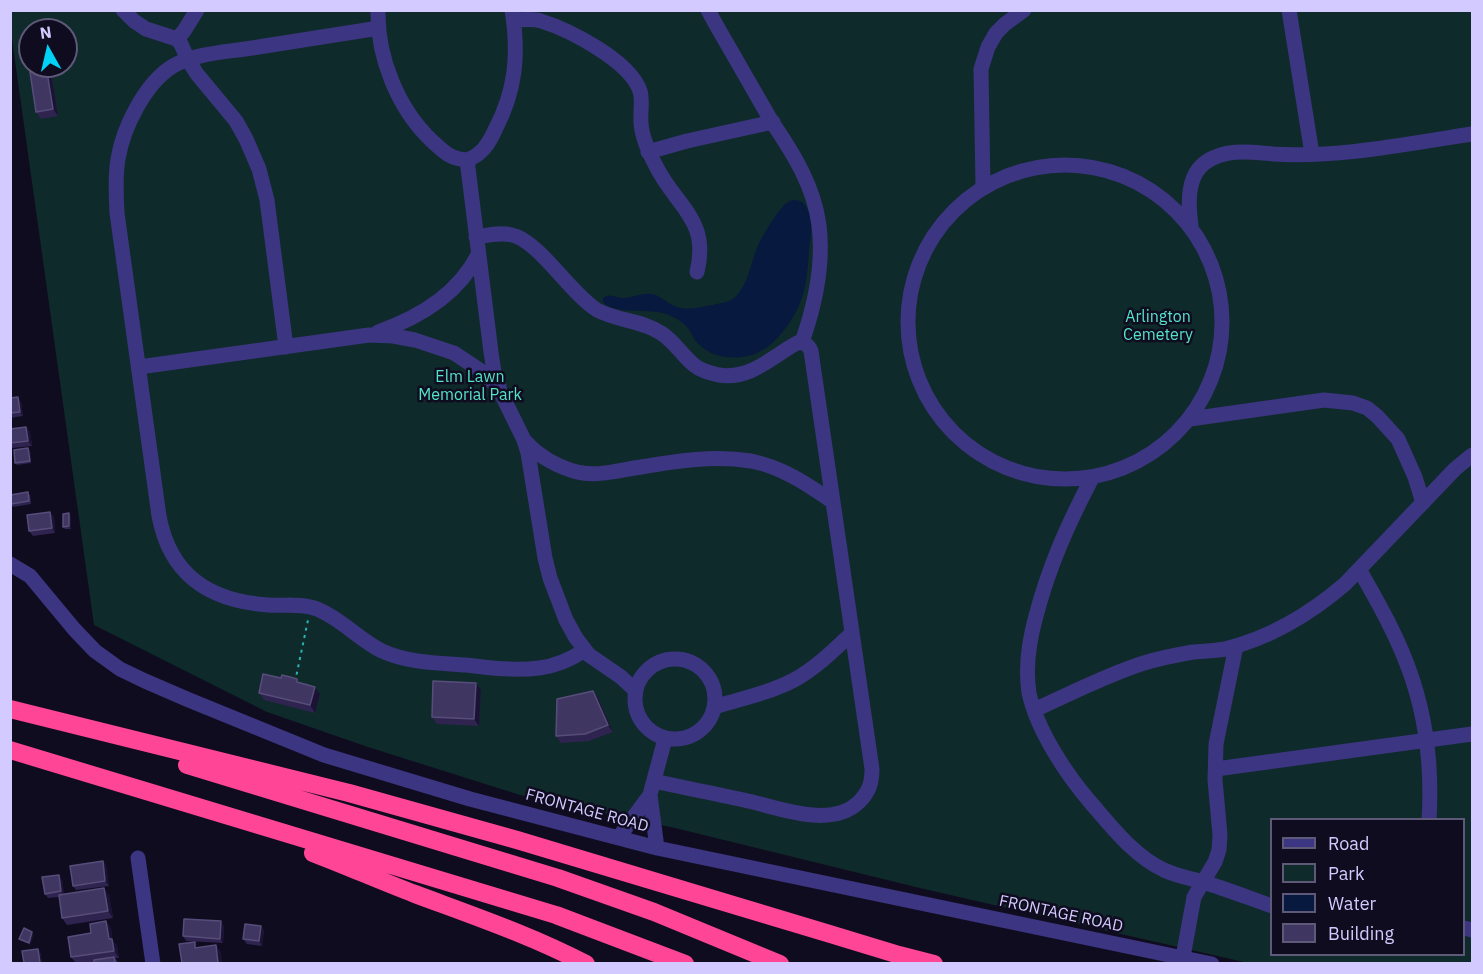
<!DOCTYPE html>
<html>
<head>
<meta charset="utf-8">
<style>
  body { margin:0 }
  #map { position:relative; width:1483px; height:974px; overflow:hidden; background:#100c20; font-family:"IBM Plex Sans",sans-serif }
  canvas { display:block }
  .frame { position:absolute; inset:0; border:12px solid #d3cbff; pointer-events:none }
  .legend { position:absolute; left:1270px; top:818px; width:195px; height:138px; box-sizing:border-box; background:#100c20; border:2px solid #5e5879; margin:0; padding:8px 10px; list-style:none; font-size:18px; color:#d3cbff }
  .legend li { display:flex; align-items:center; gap:12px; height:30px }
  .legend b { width:30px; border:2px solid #5e5879 }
  .north { position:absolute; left:18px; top:18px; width:60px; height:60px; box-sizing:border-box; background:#100c20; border:2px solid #5e5879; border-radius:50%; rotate:352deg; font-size:16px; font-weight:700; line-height:24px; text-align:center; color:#d3cbff }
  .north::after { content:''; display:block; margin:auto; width:21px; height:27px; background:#00d2f6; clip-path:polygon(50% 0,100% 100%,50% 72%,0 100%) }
</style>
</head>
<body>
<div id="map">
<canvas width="1483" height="974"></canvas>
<div class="frame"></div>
<ul class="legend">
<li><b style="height:8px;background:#3c3581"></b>Road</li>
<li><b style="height:16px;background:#0f2a2a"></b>Park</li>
<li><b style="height:16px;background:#07193e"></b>Water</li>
<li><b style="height:16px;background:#403662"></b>Building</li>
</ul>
<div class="north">N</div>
</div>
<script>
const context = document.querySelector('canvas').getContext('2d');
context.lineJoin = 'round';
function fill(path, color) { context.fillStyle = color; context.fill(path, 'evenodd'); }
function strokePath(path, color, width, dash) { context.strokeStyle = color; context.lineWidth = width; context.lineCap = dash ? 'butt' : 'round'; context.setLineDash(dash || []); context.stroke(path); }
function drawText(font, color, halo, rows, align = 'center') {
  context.font = font + ' "IBM Plex Sans",sans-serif'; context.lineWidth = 5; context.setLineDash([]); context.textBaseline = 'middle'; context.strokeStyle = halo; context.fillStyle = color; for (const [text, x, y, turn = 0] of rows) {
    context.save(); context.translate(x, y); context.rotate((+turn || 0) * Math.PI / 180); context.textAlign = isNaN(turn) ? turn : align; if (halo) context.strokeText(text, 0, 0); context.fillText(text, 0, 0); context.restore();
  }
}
const green = new Path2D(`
  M10,11H1472V963H1248L924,889L675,828L520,795L368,747L267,712L94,625L11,32ZM30,30H66V66H30ZM1272,820H1464V954H1272Z`);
const water = new Path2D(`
  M793,200C798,200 802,201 805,205C809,211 811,219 811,226C812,234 810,242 809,249C808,267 807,286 800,303C791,324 774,348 752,355C731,361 708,357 694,339C692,335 690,330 687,327C683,322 674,317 669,315C652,307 615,316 603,302V298C611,293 613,297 621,298C629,299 641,292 652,294C660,295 666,302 672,305C686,312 699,307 713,305C720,303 725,303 731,300C748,290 751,260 759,243C764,233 770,224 776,215C781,209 785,202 793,200Z`);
const path = new Path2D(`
  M295,682L308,620`);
const minor = new Path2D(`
  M123,10L134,21L146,29L177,39L181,44L188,60L197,74L236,121L246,139L259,169L267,200L286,347
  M378,10C377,57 398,109 432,141C444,152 450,159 467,160
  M708,10C719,31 731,50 742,70C752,87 762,105 772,122C793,153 814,186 819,225C824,264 815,305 802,342
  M1289,10L1312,154
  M514,20C523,20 532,18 541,21C570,30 630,61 640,91C643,101 640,113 641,123C642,138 649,153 656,166C676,207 710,219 697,272
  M379,28C337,35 294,41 252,48C227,52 196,53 173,66C145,83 123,128 118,159C115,176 116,195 117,213L159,516C170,575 209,601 268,605C284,606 302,603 317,609C342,619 359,640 382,651C408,663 439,663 466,665C490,668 515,671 539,668C556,666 570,660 585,650
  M177,39L184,31L197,10
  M648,152L687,141L773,122
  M908 322a157 157 0 1 1 314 0a157 157 0 1 1-314 0Z
  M983,187L981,69L988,47L996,33L1005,24L1024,10
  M1191,225C1188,205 1187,175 1206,162C1226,148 1250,152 1273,154C1340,158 1406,144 1472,134
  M476,237C488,235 500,232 512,235C539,241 570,293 597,310C617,321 642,320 661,333C674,341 682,355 694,365C701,371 710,373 719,375C751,380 771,357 797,343C804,342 808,344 811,351L872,769C872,783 869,792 859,802C831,829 781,808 748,801C717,794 685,788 654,781
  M378,332C418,318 458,294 478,255
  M139,367L369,335L393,336L415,340L454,353L484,373L499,389L524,440L528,453L545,558L550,578L566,620L576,638L589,655L621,677L635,690
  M499,386L494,372L491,352L467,160C482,155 489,143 495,130C516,90 519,54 512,10
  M1190,419L1324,400L1353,403L1367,408L1377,416L1398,439L1415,477L1423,503
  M526,442C538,456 558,467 577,472C597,477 620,470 641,467C677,461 714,455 751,461C782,467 807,484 833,502
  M1092,478C1068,524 1049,566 1036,616C1029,641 1025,667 1029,693C1037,730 1066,774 1091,803C1112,827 1134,856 1164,870C1176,876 1190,878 1203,882C1226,889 1249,898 1272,906
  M10,564L30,576L74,629L95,651L120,669L145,681L189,700L324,755L470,799L657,848L1212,964
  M1359,569C1379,604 1399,639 1412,678C1427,723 1432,772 1429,820
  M635 699a40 40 0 1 1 80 0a40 40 0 1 1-80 0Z
  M714,707C741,699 769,693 794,680C816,668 834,650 852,633
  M1034,710C1070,694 1106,675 1144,663C1160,658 1176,655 1193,652C1203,651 1214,651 1225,649C1270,638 1310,614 1345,584L1455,469L1472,455
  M1216,769L1472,734
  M651,791L665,739
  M619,837L650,795L657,848
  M138,858L153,964
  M1464,928L1472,930
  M1183,957L1194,897L1215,862L1219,850L1220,835L1215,780L1216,744L1236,646`);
const highway = new Path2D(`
  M10,709L349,793L517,840L830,934L899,955L934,964
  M10,750L556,915L685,964
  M187,765L558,878L654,912L780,964
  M313,853C347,866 381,881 415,894C474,916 530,935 586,964`);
const wall = new Path2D(`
  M30,66H50L58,116L41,119L36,112Z
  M10,398L21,402L23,416L10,418Z
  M26,427L30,432L32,446L12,448L10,445V429Z
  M30,450L31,463L17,465L15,463Z
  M30,494L31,504L13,507L11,504Z
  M50,512L54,517L55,533L33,536L29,531Z
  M71,516V529H65L63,527Z
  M300,683L320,694L315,713L264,700L259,693Z
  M481,690L479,726L437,724L432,717Z
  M593,691L598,698L613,732L589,741L561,743L556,736Z
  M103,861L106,866L109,886L76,890L73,886Z
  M62,880L64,894L109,895L113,918L67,925L62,918L59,897L48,898L45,894Z
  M224,926L223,943L186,941L183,936Z
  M111,928L112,940L117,946L119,958H115L119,963H91H94V962L76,963L71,957L91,933Z
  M264,930L262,946L247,944L243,939Z`);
const shadedWall = new Path2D(`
  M46,66H50L58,116L53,109Z
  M18,397L21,402L23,416L20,412Z
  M26,427L30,432L32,446L28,441Z
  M28,448L30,450L31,463L30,461Z
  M50,512L54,517L55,533L52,528Z
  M69,513L71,516V529L69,526Z
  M476,683L481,690L479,726L474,719Z
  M315,687L320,694L315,713L310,705Z
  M593,691L598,698L613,732L608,725Z
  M103,861L106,866L109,886L105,881Z
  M59,875L62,880L65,896L61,891Z
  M104,888L109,895L113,918L108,911Z
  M106,921L111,928L112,940L117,946L119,958L114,951L109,939Z
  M221,921L224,926L223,943L220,939Z
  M261,926L264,930L262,946L259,941Z
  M32,932L34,935L30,946L29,943Z
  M216,945L221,952L222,963H218Z
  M38,949L41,953L42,963H40Z`);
const building = new Path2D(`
  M25,39H30V66H46L53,109L36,112Z
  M18,397L20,412L10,413V398Z
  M26,427L28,441L10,443V429Z
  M28,448L30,461L15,463L14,450Z
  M28,492L29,501L11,504L10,495Z
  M50,512L52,528L29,531L27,515Z
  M69,513V526L63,527V514Z
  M263,674L281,678L282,675L290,677L297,679V682L315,687L310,705L259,693Z
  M433,681L476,683L474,719L432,717Z
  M593,691L608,725L585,734L556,736L557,699Z
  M103,861L105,881L73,886L70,866Z
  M59,875L61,891L45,894L42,877Z
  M104,888L108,911L62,918L59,895Z
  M184,919L221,921L220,939L183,936Z
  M106,921L109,939H112L114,951L71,957L68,937L91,933L90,924Z
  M245,924L261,926L259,941L243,939Z
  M24,928L32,932L29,943L19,939Z
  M195,942V948L216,945L218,963H182L179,944Z
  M38,949L40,963H24L22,951Z
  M114,957L115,963H91H94V960Z`);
const parkNames = [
  ["Arlington",1158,317],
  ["Cemetery",1158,335],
  ["Elm Lawn",470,377],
  ["Memorial Park",470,395]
];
const streetNames = [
  ["FRONTAGE ROAD",587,811,15],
  ["FRONTAGE ROAD",1061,914,12]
];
fill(green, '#0f2a2a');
fill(water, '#07193e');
strokePath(path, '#29b5b3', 2, [3, 4.5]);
strokePath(minor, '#3c3581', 15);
strokePath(highway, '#ff4696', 18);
fill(wall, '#2e244f');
fill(shadedWall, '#1b1334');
fill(building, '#403662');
strokePath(building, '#574d7b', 1.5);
drawText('16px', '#53e3c6', '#100c20', parkNames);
drawText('16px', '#d3cbff', '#100c20', streetNames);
</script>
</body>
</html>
